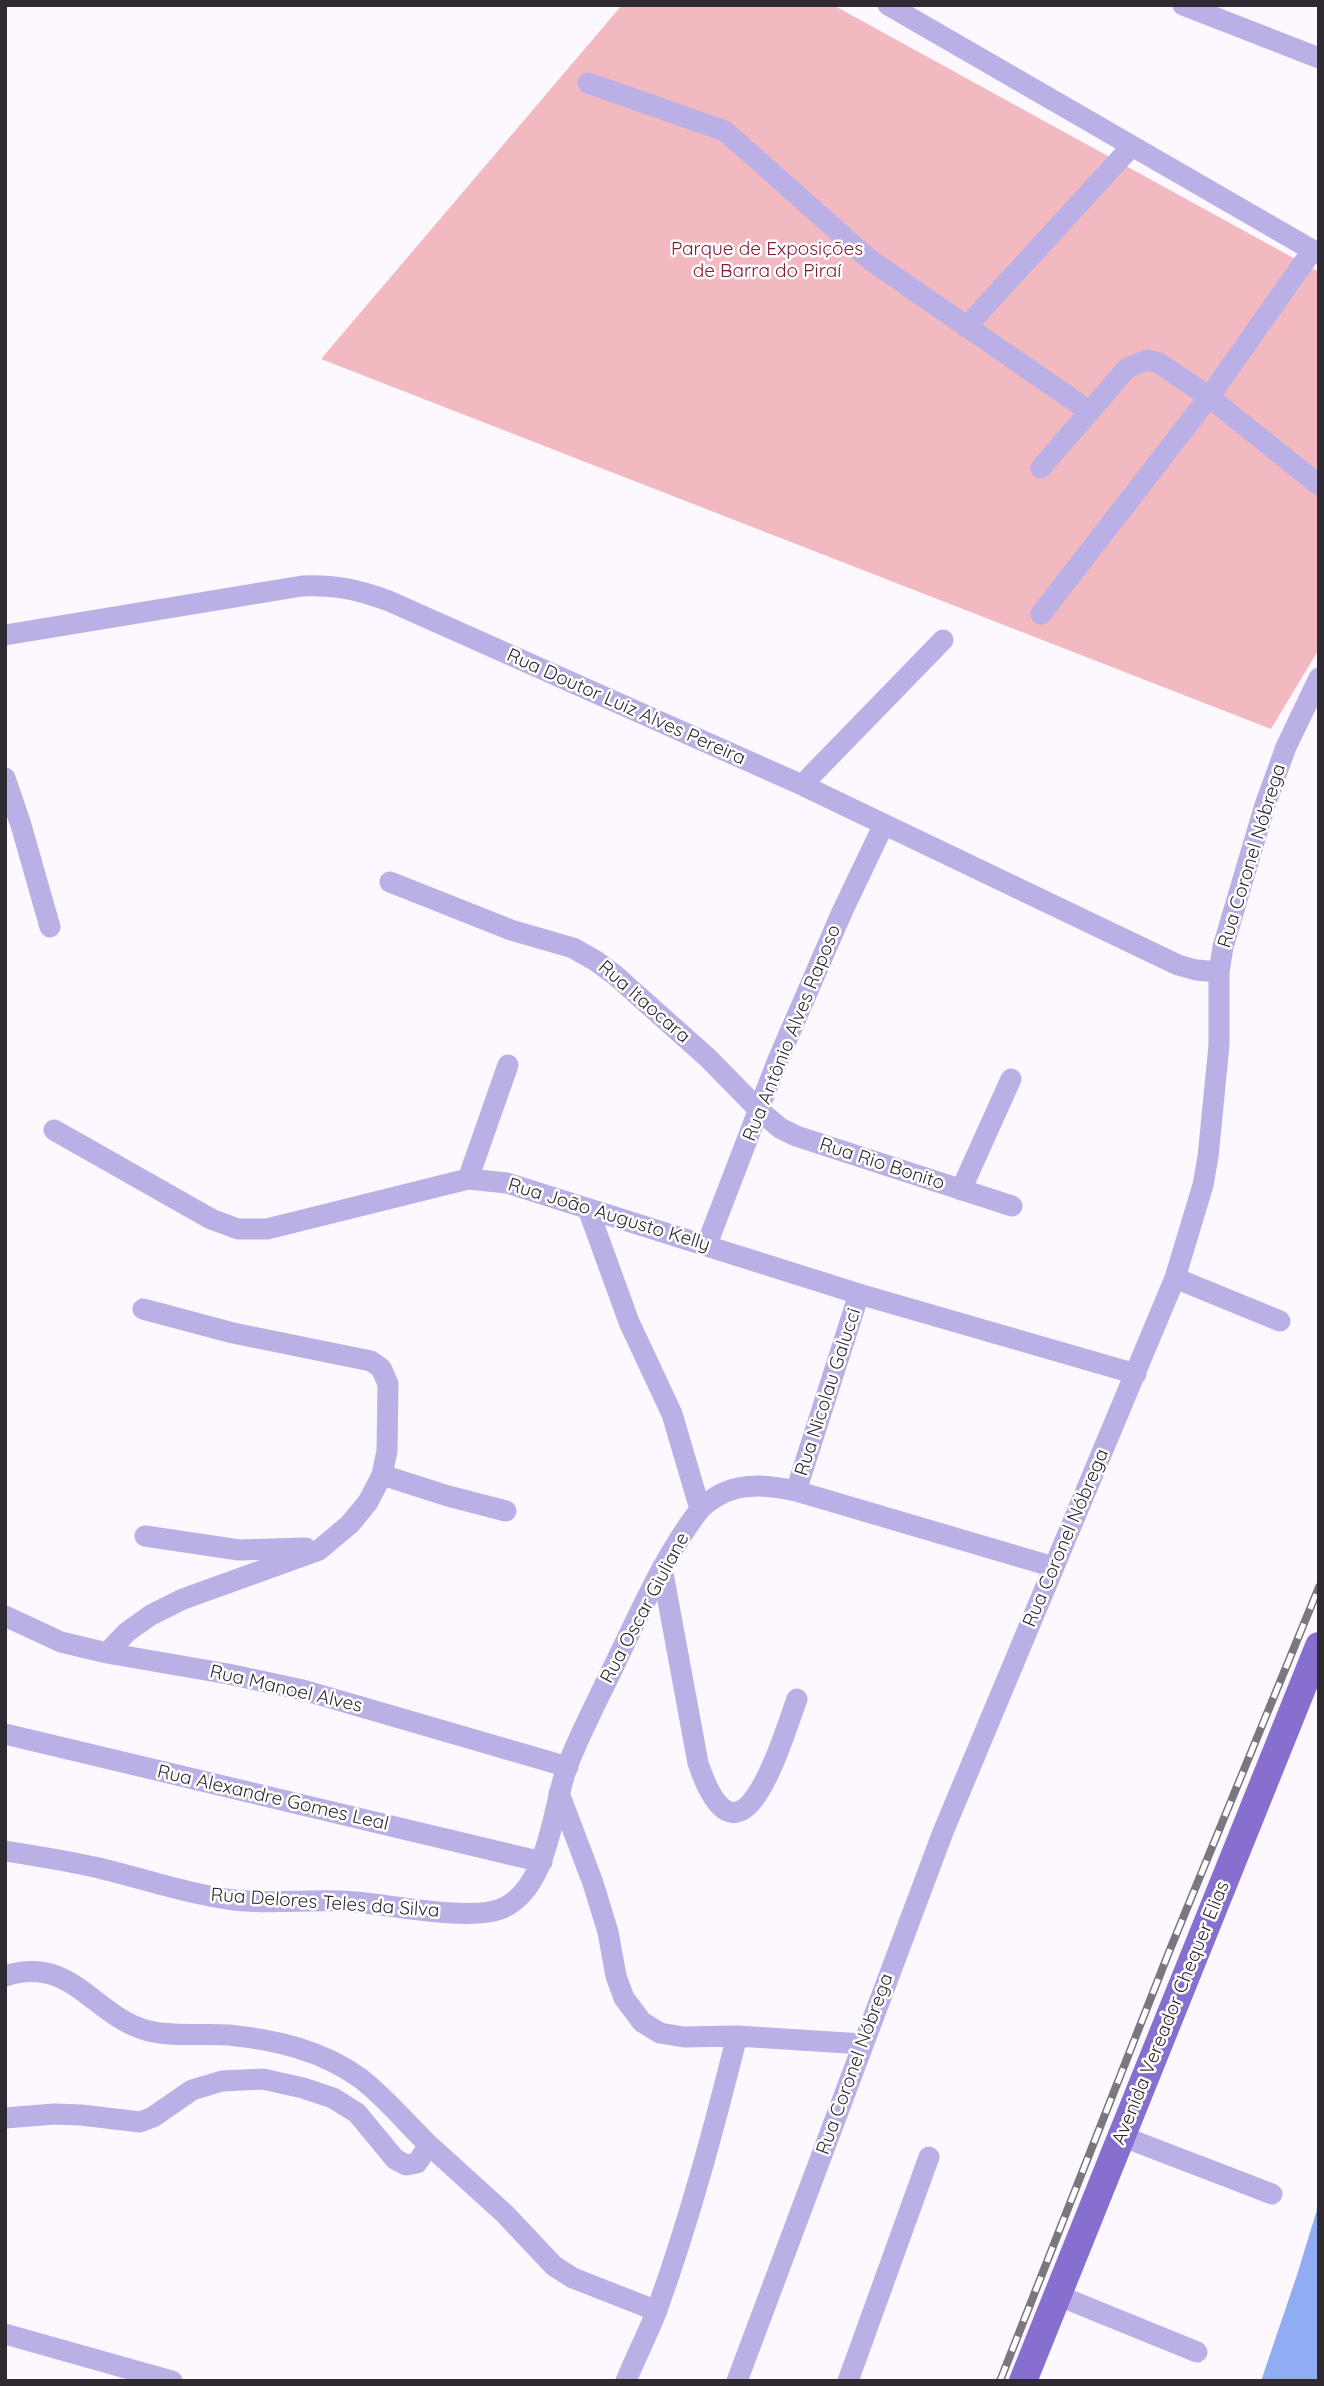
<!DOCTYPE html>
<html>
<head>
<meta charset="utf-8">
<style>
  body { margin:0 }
  #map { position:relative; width:1324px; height:2386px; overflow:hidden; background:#fdf7ff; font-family:Quicksand,sans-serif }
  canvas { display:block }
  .frame { position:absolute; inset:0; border:7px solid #2f2931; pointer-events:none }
</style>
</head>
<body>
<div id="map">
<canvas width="1324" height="2386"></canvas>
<div class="frame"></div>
</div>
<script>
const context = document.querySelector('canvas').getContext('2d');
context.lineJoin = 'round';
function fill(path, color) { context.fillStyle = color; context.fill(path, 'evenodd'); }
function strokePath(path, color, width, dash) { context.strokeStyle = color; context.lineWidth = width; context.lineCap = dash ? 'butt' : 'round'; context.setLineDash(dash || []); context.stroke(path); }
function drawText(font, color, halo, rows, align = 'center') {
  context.font = font + ' Quicksand,sans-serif'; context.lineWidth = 5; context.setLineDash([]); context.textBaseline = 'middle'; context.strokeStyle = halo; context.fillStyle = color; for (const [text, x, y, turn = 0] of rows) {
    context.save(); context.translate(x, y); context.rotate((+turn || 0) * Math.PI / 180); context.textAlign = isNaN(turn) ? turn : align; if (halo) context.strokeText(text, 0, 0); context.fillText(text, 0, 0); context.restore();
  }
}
const green = new Path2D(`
  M622,5H833L1319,272V649L1271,729L321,359Z`);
const water = new Path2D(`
  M1319,2203V2381H1261L1297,2275Z`);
const minor = new Path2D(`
  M888,5L1319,254
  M1183,5L1319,58
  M588,83L725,131L869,259L1089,411
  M966,327L1132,146
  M1041,468L1127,368L1147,360L1159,363L1209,397L1319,485
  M1041,614L1209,397L1312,251
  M5,635L302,586C337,585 356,589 389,601L802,785L1178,965L1196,970L1219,972
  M5,778L21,825L50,927
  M802,785L943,640
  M390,882L511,930L573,948L596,961L616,976L708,1058L759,1110L780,1128L796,1136L1012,1206
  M54,1130L211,1219L238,1229H267L468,1179L507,1183L859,1294L1136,1374
  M468,1179L508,1065
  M961,1190L1011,1079
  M588,1209L629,1322L672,1414L700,1509
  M707,1244L777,1062L842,912L884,824
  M1175,1278L1280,1321
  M382,1475L448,1496L506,1511
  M796,1491L859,1294
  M145,1536L239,1550L306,1548
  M662,1568L698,1763C740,1887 780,1745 797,1699
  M5,1616L61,1642L107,1653L228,1674L303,1690L568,1767
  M107,1653L127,1632L151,1615L183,1599L319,1550L350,1524L368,1502L382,1475L387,1451L388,1384L381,1368L371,1361L233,1333L143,1309
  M5,1734L542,1862
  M559,1793L593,1883L608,1932L616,1976L624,1998L642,2022L660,2033L684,2037L737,2036L863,2044
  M5,1851C37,1856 68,1861 99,1868C144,1879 188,1894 234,1900C275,1905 315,1898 356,1902C392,1905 472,1922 503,1908C549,1887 552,1809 567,1767C582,1728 603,1690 621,1651C644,1604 666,1554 698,1512C703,1505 715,1497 723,1493C747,1482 772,1486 796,1491L1054,1567
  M5,1976C72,1954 93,2017 149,2031C174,2037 203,2033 229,2035C276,2040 321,2050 360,2078C385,2097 406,2123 429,2145L417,2163L406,2165L395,2159L357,2113L333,2098L303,2088L263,2079L222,2081L192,2090L153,2117L140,2122L81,2115L54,2114L5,2118
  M1121,2136L1272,2194
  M429,2145L505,2214L554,2266L573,2278L657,2311
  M1057,2295L1197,2352
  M5,2334L172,2381
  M626,2381C636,2356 649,2332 658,2307C690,2218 714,2128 737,2036
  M737,2381L943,1832L1175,1278L1203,1185L1208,1157L1219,1045V972L1223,947L1265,805L1286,747L1319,678
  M848,2381L929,2157`);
const major = new Path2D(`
  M1023,2381L1319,1646`);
const rail = new Path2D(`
  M1000,2381L1169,1952L1319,1587`);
const parkNames = [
  ["Parque de Exposições",767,249],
  ["de Barra do Piraí",767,271]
];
const streetNames = [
  ["Rua Doutor Luiz Alves Pereira",626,707,24],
  ["Rua Coronel Nóbrega",1252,856,-73],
  ["Rua Itaocara",644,1002,41],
  ["Rua Antônio Alves Raposo",792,1033,-68],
  ["Rua Rio Bonito",882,1164,18],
  ["Rua João Augusto Kelly",609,1215,17],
  ["Rua Nicolau Galucci",828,1392,-72],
  ["Rua Coronel Nóbrega",1066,1538,-67],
  ["Rua Oscar Giuliane",645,1608,-62],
  ["Rua Manoel Alves",286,1689,13],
  ["Rua Alexandre Gomes Leal",273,1798,13],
  ["Rua Delores Teles da Silva",325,1903,4],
  ["Avenida Vereador Chequer Elias",1171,2013,-68],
  ["Rua Coronel Nóbrega",855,2064,-70]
];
fill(green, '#f2bac0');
fill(water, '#90adf3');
strokePath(minor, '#bab0e5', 21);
strokePath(major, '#866fce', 28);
strokePath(rail, '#7c767e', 8);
strokePath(rail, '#fff', 5, [16]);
drawText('19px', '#811c36', '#fff', parkNames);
drawText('19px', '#2f2931', '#fff', streetNames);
</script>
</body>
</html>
